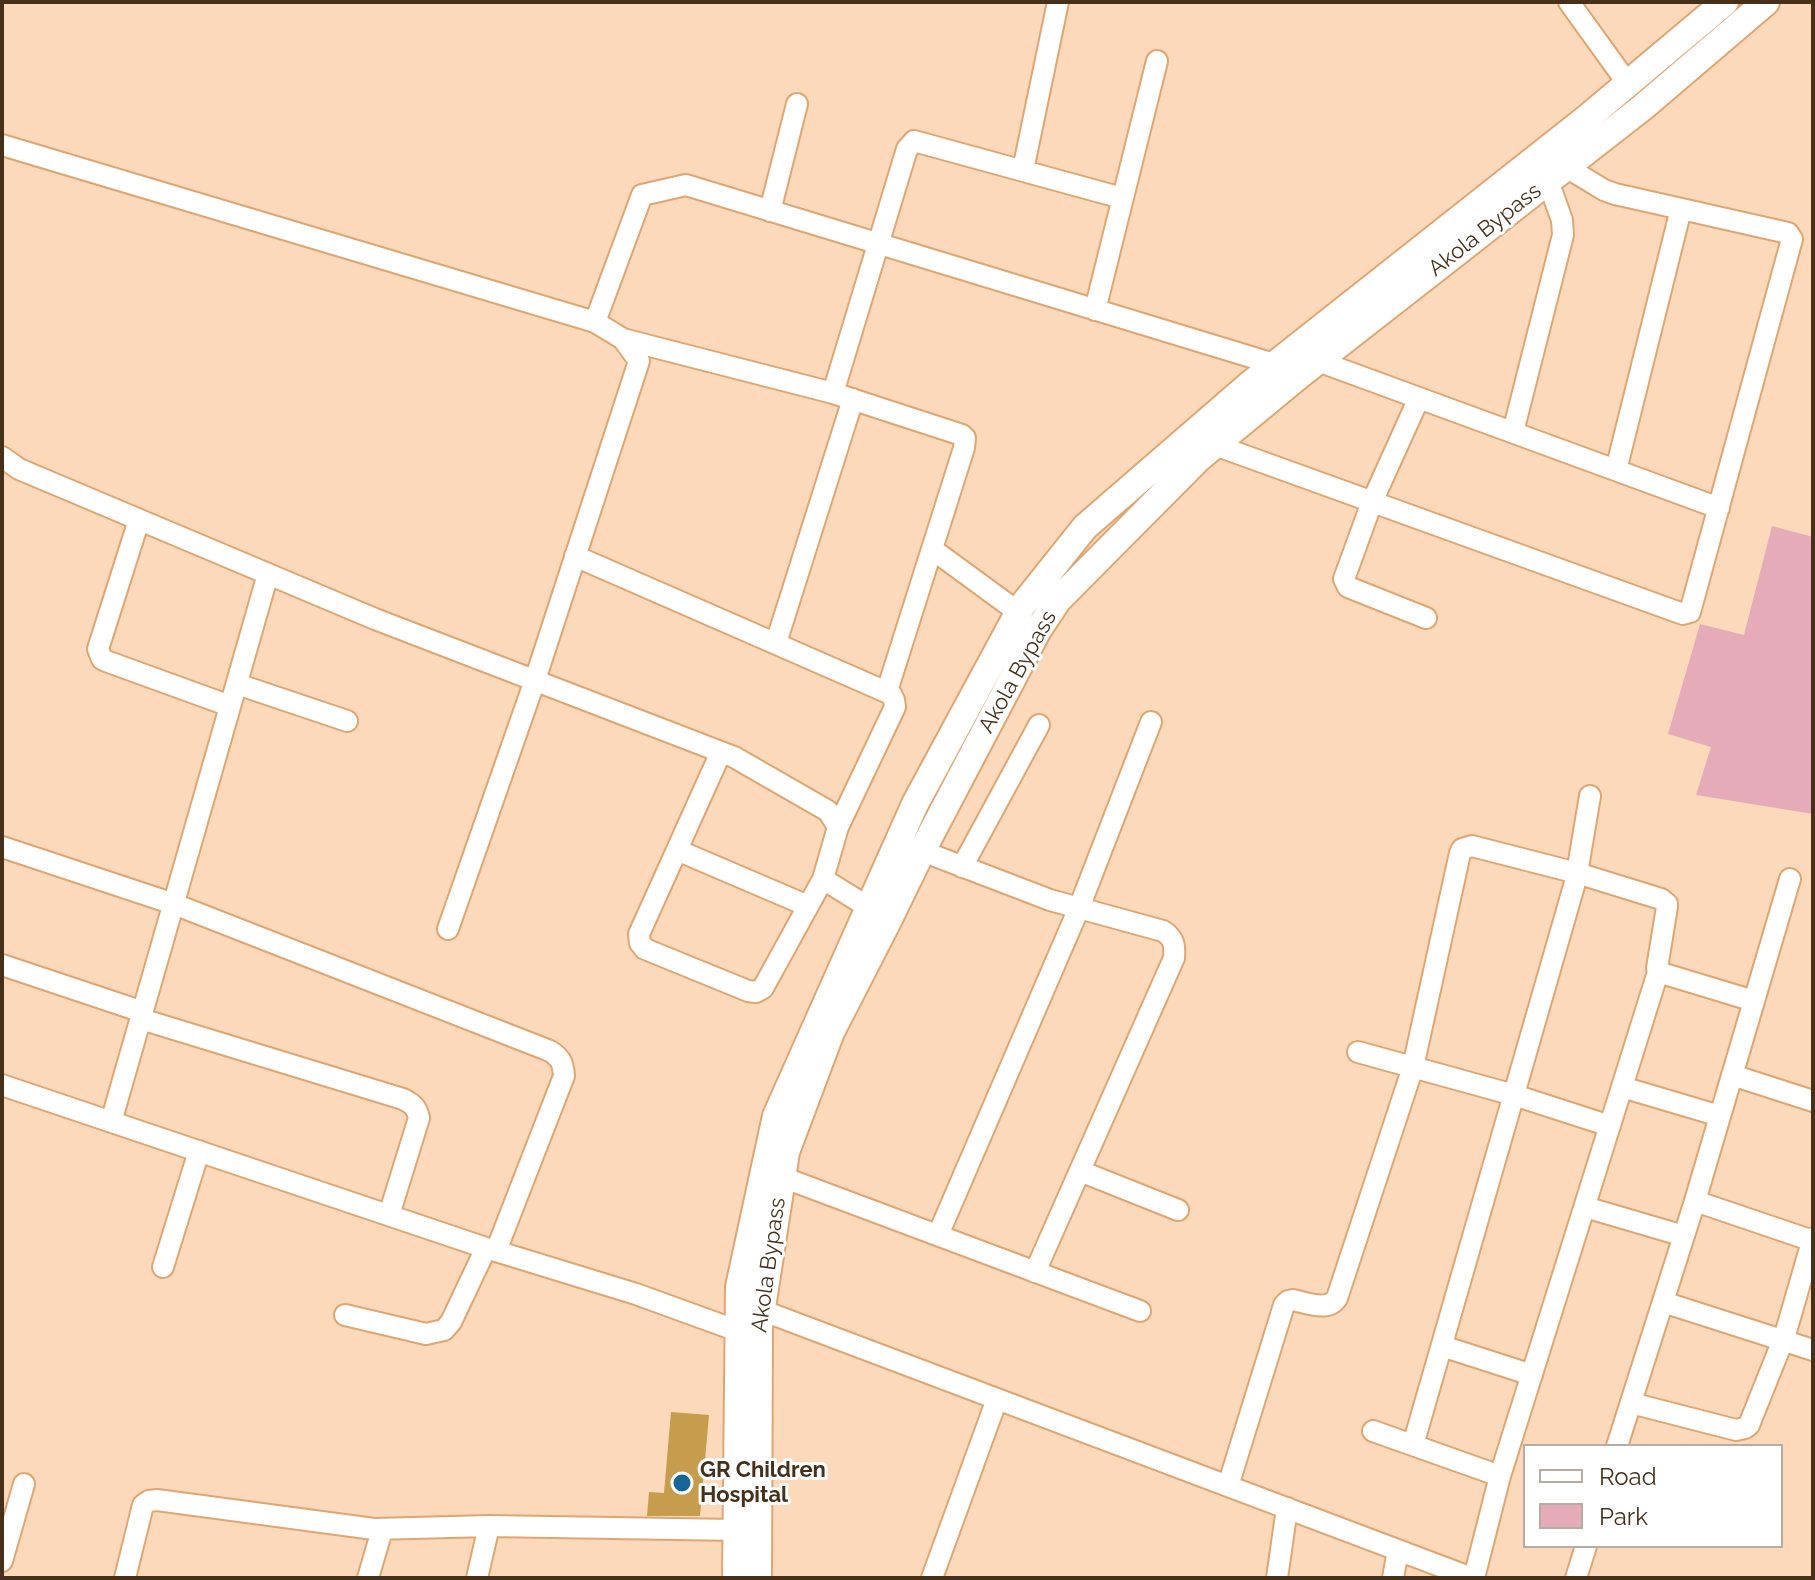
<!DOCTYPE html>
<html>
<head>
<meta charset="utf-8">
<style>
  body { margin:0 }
  #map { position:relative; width:1815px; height:1580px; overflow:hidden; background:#fcd9ba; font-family:Raleway,sans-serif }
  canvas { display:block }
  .frame { position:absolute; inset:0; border:4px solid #46301a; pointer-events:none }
  .legend { position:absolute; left:1523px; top:1444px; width:260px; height:104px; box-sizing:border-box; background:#fff; border:2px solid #b5aca3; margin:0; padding:10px 14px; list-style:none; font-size:24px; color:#46301a }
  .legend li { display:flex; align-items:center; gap:16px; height:40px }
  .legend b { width:40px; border:2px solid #b5aca3 }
</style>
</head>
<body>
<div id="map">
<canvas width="1815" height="1580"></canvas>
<div class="frame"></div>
<ul class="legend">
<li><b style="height:10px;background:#fff"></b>Road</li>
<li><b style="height:22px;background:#e5abb9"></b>Park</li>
</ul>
</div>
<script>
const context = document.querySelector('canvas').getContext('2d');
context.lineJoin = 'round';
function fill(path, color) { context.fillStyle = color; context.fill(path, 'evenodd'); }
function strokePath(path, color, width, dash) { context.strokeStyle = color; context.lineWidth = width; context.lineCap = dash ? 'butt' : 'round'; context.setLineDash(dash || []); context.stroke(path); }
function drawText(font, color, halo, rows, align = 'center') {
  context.font = font + ' Raleway,sans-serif'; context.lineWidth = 6; context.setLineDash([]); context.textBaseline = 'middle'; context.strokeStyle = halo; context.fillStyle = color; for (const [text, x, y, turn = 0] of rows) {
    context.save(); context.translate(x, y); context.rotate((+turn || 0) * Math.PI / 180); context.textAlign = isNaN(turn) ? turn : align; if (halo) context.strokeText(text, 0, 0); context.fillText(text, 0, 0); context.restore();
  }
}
const green = new Path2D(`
  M1772,526L1813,537V814L1696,795L1711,747L1668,734L1700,624L1744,635Z`);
const building = new Path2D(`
  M671,1412L709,1415L700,1516H647L649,1492L664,1493Z`);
const minor = new Path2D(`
  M1569,2L1628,84
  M2,145L595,322L623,339L639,361L535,680L448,929
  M1023,170L1058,2
  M770,211L797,104
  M1095,310L1157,61
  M595,322L642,195L686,185L1274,364
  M623,339L833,393L962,435L965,438L964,448L887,691
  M1318,361L1719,508
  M833,393L907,149L914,141L1122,198
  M1419,398L1372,502L1344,579L1348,587L1426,618
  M1513,432L1563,235L1562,220L1548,181
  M1215,445L1683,614L1690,612L1792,239L1788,233L1615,194L1604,190L1566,167L1557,157
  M2,457L19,469L375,619L734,757L828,811L838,827L823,879L868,907
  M1616,470L1681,209
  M139,520L98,649L102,659L106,661L230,706
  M932,549L1018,612
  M575,556L891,694L894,700L895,707L838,827
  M776,643L853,399
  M237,684L347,721
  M721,752L639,934L640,943L645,949L748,991L756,992L763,988L823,879
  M2,847L174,904L550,1051C561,1058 563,1063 564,1076L496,1251
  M677,850L808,906
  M922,851L1050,900L1163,931C1174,938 1175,945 1174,958L1035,1272
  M962,867L1039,725
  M2,965L143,1012
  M141,1019L403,1099C413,1104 417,1108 419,1118L389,1215
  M1358,1052L1514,1095L1610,1126
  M1732,1075L1813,1101
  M2,1085L486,1248L636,1294L738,1331
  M1622,1087L1720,1116
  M111,1122L268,574
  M1080,1171L1178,1210
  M782,1177L1140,1311
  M1695,1201L1813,1241
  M1585,1207L1684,1236
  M938,1235L1079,908L1151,722
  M163,1267L199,1151
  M1663,1302L1813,1350
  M761,1310L1472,1578
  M345,1315L426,1334L444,1330L451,1322L486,1248
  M1442,1346L1532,1375
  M1631,1403L1736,1430L1745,1428L1749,1425L1785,1335L1813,1238
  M1373,1431L1500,1476
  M1413,1445L1576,879L1590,796
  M1617,1446L1695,1201L1790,879
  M1228,1486L1284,1305L1288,1301L1293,1300C1307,1303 1328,1312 1337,1298L1413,1067L1460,853L1462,849L1472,846L1577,873L1661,899L1667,904V907L1657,968L1658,972L1754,1001
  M2,1561L24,1484
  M125,1578L143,1505L149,1501L157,1500L374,1529L489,1526L736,1530
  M368,1578L382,1530
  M477,1578L489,1526
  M932,1578L997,1399
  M1277,1578L1287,1508
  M1393,1578L1398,1550
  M1474,1578L1500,1476L1658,972
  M1576,1578L1586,1546`);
const major = new Path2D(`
  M736,1578L739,1287L776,1116L915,804L1022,606L1085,527L1249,385L1587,118L1725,2
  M758,1578L759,1327L786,1152L831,1032L887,923L922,851L1038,630L1058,600L1198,459L1301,374L1643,107L1766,2`);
const markers = [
  [682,1483,10,"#166698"]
];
const streetNames = [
  ["Akola Bypass",1485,230,-38],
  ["Akola Bypass",1018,672,-61],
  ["Akola Bypass",769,1265,-82]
];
const poiNames = [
  ["GR Children",700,1470],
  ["Hospital",700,1495]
];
fill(green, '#e5abb9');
fill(building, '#c59d4c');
strokePath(minor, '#dfa673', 24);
strokePath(major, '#dfa673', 30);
strokePath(minor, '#fff', 20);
strokePath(major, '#fff', 26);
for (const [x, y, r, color] of markers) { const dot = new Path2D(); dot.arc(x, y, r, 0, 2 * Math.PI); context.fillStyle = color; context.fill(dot); strokePath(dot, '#fff', 3); }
drawText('22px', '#46301a', '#fff', streetNames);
drawText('bold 22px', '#46301a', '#fff', poiNames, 'left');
</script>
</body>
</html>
